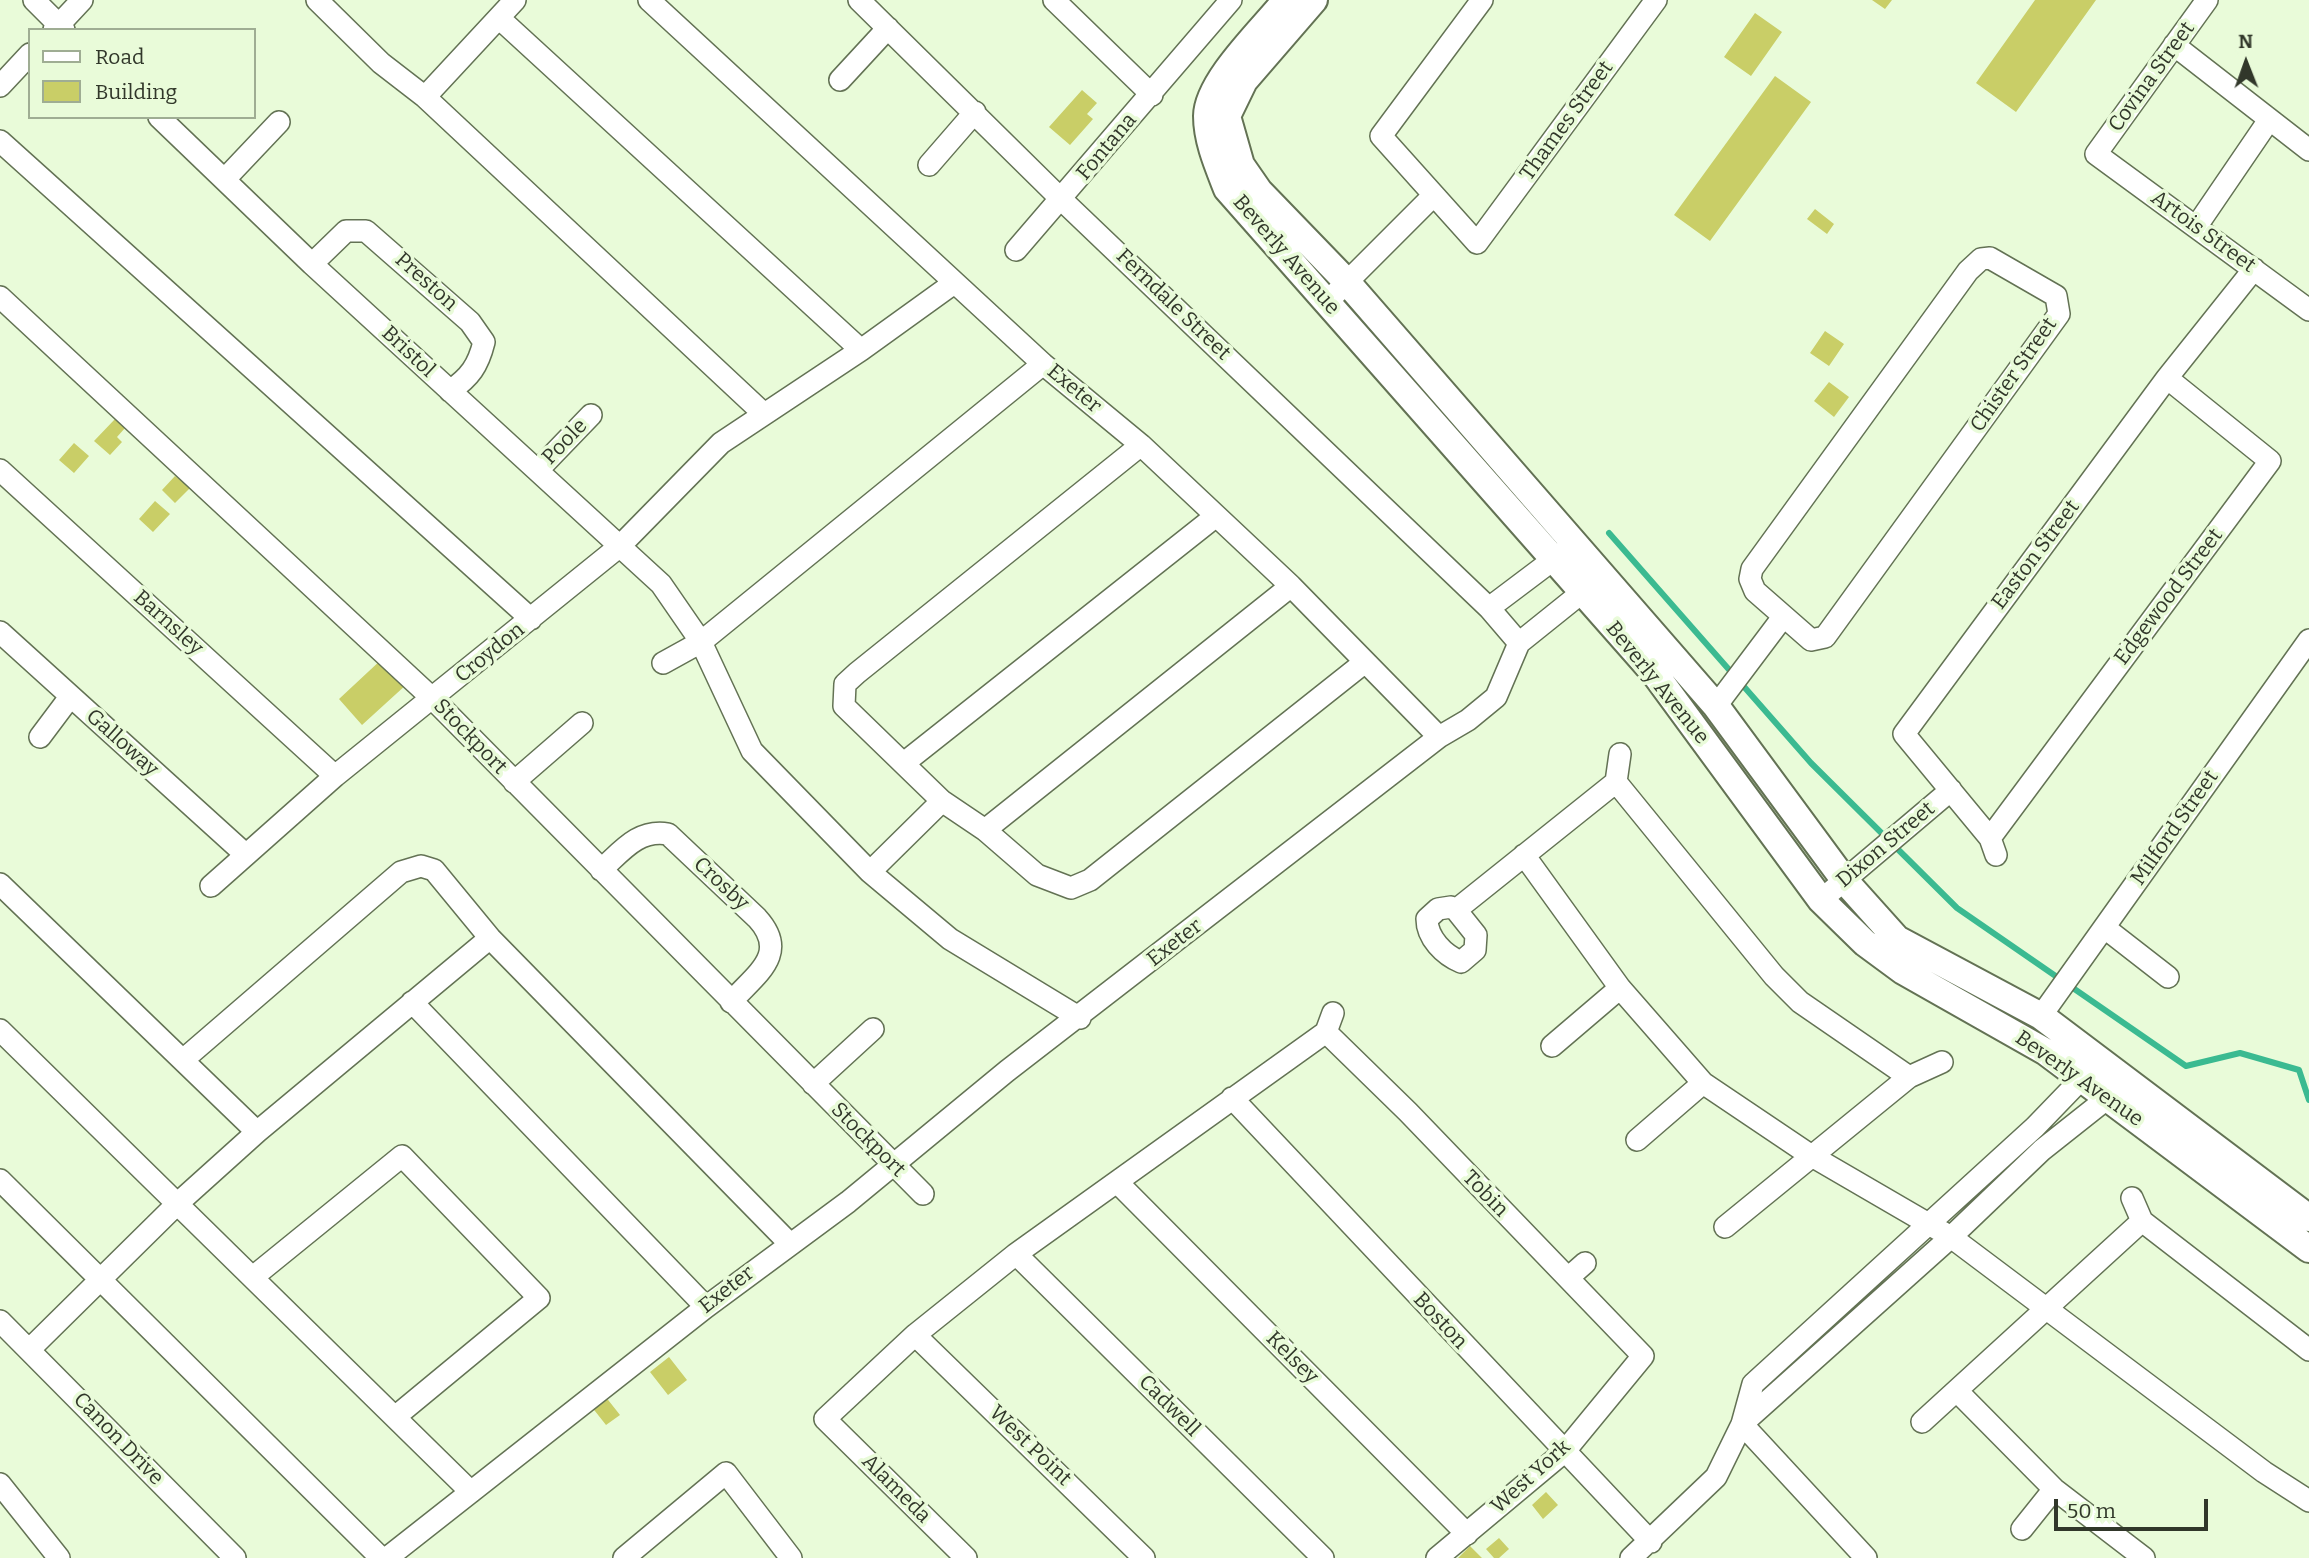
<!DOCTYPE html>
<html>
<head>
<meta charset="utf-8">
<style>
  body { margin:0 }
  #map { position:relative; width:2309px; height:1558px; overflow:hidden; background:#e9fbd9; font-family:Bitter,serif }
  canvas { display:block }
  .legend { position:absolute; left:28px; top:28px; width:228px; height:91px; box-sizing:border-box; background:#e9fbd9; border:2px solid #9fad93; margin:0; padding:9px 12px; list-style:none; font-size:21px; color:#31372a }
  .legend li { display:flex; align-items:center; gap:14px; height:35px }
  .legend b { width:35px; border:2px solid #9fad93 }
  .north { position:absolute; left:2211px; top:28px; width:70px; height:70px; -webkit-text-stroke:5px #e9fbd9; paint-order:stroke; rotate:359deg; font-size:19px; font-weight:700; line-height:28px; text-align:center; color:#31372a }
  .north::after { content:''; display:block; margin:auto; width:24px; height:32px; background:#31372a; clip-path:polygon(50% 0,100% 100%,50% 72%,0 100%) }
  .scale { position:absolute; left:2054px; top:1499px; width:154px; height:32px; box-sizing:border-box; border:4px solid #31372a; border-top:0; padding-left:9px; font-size:21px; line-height:24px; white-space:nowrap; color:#31372a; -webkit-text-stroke:5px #e9fbd9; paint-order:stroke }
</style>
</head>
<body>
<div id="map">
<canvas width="2309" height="1558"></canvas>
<ul class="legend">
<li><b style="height:9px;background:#fff"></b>Road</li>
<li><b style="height:19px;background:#c9ce67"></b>Building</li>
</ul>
<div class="north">N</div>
<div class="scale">50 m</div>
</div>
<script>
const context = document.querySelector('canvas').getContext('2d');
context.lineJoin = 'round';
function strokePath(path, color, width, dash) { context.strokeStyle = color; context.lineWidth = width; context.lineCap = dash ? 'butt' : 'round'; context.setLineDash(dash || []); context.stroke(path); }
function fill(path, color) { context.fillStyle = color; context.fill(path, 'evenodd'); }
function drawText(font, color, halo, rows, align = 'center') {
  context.font = font + ' Bitter,serif'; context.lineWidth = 7; context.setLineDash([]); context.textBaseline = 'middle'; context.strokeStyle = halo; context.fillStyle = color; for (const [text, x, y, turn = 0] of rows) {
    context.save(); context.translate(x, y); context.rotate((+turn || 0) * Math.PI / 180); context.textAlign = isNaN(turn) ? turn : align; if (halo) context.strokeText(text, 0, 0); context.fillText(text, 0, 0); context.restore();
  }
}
const stream = new Path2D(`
  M1609,533L1811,763L1957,908L2186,1066L2240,1053L2299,1070L2309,1100`);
const building = new Path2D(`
  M1872,0H1892L1885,9Z
  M2035,0H2096L2016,112L1976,83Z
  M1755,13L1782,32L1751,76L1724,57Z
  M1775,76L1811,102L1710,241L1674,215Z
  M1082,90L1097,103L1087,114L1093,119L1070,145L1049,127Z
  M1815,209L1834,224L1827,234L1807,219Z
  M1825,331L1844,344L1829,366L1810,353Z
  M1829,382L1849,397L1834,417L1814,401Z
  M115,419L125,428L117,437L122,442L110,455L94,441Z
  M74,443L89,456L74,473L59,460Z
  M187,474L196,482L175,503L162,490L175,476L180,480Z
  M155,501L170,514L153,532L139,519Z
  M383,658L407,684L362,725L339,699Z
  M669,1357L687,1380L668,1395L650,1372Z
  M605,1396L620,1415L606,1425L591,1406Z
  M1546,1492L1558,1505L1543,1519L1532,1505Z
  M1499,1538L1509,1549L1499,1558H1494L1486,1549Z
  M1470,1546L1482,1558H1458Z`);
const minor = new Path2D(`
  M34,0L64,30
  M317,0L381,63L425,97L764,414
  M859,0L1062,200L1489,608L1519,643L1595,582
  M1054,0L1152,95
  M1482,0L1381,136L1477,243L1656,0
  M2207,0L2096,154L2309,310
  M499,18L861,350
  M54,30L82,0
  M2174,45L2309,150
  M840,80L888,28
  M0,86L30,54
  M425,97L515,0
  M159,117L312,264L661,584L701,642L752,751L870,872L950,939L1080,1018
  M0,141L531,619
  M929,165L975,112
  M225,179L279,122
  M2196,227L2269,120
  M1016,250L1231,0
  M1990,258L2056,296L2059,314L1825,637L1811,640L1755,591L1750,579L1752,569L1968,271L1981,259Z
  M312,264L346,231H366L470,322L484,342C478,366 470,377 450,391
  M0,297L433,699L923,1194
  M1327,302L1433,196
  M1141,445L857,673L845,684L844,706L942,801L985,830L1037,875L1071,888L1090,880L1365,662
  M0,470L335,776
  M538,470L591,415
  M1489,608L1566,550
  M0,632L245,854
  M663,663L701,642L1043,364
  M1716,706L1783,617
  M1904,734L2167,378L2254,269
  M1904,734L1990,838L1996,855
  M40,737L70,697
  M1439,737L1468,720L1496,697L1519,643
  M1620,754L1616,782L1774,976L1800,1002L1909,1077L1942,1062
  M904,763L1216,516
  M514,782L582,723
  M985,830L1291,586
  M1990,838L2270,461L2167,378
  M1524,855L1620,988L1703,1083L1810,1155L1951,1237L2264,1472L2309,1501
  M601,870C622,851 638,829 668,834L757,918C790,954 756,974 731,1002
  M870,872L942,801
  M0,884L257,1132
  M211,886L335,776L620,546L721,443L861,350L954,283
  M1821,900L1951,790
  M1451,907L1456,910L1476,935L1475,950L1461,962C1444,955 1427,938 1427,919L1438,909Z
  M1456,910L1616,782
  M2105,928L2168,977
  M412,1002L706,1307
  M2041,1016L2309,640
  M0,1030L471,1492
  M1326,1032L1408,1112L1643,1356
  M1552,1046L1620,988
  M183,1060L401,872L421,866L434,870L490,938L789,1243
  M813,1084L873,1029
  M1232,1098L1651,1542
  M1637,1140L1703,1083
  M0,1180L381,1558
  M1117,1182L1467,1534
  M2132,1198L2142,1221L2309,1350
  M1725,1227L1909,1077
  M1016,1254L1323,1558
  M253,1277L402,1156L539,1298L395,1417
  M1568,1278L1585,1263
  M0,1321L235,1558
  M915,1335L1144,1558
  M30,1349L177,1204L257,1132L490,938
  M1958,1392L2054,1489L2144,1558
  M825,1419L915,1335L1016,1254L1326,1032L1333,1013
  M825,1419L966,1558
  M1922,1422L2142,1221
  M1742,1424L1951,1237L2042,1150L2119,1089
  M1742,1424L1866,1558
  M0,1484L59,1558
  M2022,1529L2054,1489
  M387,1558L706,1307L848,1202L1007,1071L1439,737L1291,586L1141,445L1043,364L649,0
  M624,1558L726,1473L791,1558
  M1437,1558L1564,1452L1643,1356
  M1631,1558L1716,1477L1742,1424L1753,1384L2035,1127L2091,1069`);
const tertiary = new Path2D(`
  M1286,0C1265,27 1207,81 1207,116C1207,141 1218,166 1227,189L1655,674L1821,900L1865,943L1903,971L2046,1052L2309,1249
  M1314,0L1244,81L1227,116L1241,165L1259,191L1346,281L1716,706L1845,881L1897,939L2041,1016L2309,1218`);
const streetNames = [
  ["Covina Street",2152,77,-54],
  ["Thames Street",1567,121,-54],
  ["Fontana",1107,147,-50],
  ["Artois Street",2203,232,36],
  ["Beverly Avenue",1286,255,49],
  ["Preston",426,282,42],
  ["Ferndale Street",1173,305,44],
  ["Bristol",408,352,43],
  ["Chister Street",2014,375,-55],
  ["Exeter",1074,389,40],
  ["Poole",565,442,-46],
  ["Easton Street",2036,555,-53],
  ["Edgewood Street",2169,597,-53],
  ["Barnsley",168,623,42],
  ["Croydon",490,653,-39],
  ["Beverly Avenue",1657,683,51],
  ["Stockport",470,737,46],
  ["Galloway",122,743,42],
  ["Milford Street",2175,828,-55],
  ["Dixon Street",1886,845,-40],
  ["Crosby",721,884,43],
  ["Exeter",1175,943,-38],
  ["Beverly Avenue",2079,1079,35],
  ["Stockport",868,1140,45],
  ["Tobin",1485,1194,46],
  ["Exeter",727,1290,-38],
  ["Boston",1440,1321,47],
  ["Kelsey",1292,1358,45],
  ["Cadwell",1169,1406,45],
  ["Canon Drive",118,1439,46],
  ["West Point",1030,1446,44],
  ["West York",1531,1477,-42],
  ["Alameda",896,1489,45]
];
strokePath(stream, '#3bba91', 6);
fill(building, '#c9ce67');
strokePath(minor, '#637254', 24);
strokePath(tertiary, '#637254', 30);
strokePath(minor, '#fff', 21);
strokePath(tertiary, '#fff', 26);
drawText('21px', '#31372a', '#e9fbd9', streetNames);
</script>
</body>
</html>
